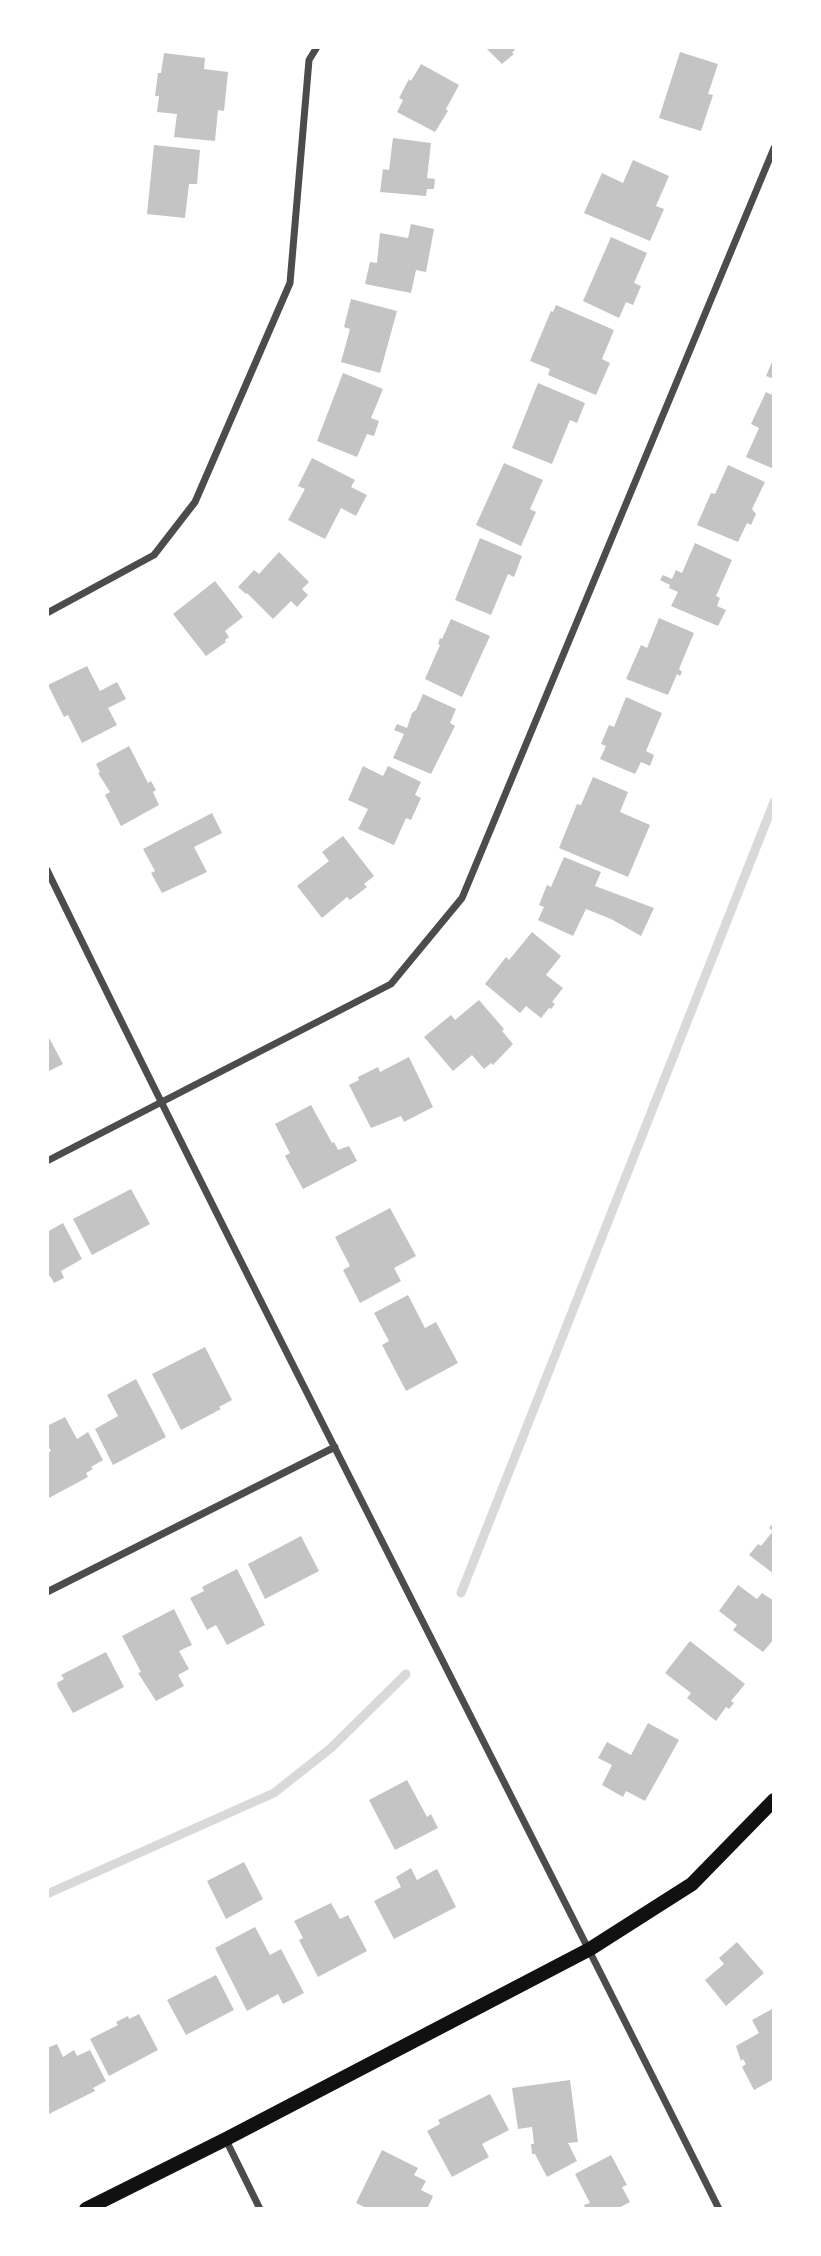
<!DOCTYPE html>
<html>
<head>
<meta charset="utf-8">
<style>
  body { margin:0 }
  #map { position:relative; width:821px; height:2256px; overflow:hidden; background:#fff; font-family:Overpass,sans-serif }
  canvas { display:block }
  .frame { position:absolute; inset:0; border:49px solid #fff; pointer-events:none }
</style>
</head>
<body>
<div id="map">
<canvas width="821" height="2256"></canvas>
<div class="frame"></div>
</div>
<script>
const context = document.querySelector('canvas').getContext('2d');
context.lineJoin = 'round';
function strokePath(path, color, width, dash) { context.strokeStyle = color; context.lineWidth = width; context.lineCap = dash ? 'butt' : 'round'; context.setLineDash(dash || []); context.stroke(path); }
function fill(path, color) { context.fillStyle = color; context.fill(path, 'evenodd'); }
const stream = new Path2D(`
  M461,1593L774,802
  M47,1894L274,1793L331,1748L406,1674`);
const building = new Path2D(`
  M485,47H517L512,53L514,54L502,64Z
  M680,52L718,64L708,94L713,95L701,131L659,118Z
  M164,53L205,58L204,69L228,72L224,111L218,110L215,141L174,137L177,114L157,112L159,96H155L158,73H161Z
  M421,64L459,85L446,109L448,111L435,132L397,112L403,100L399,98L409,79L411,81Z
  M393,138L431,143L427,178L435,179L434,189H427L426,196L380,192L383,169L389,170Z
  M154,145L200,150L197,184H189L185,218L147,214Z
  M633,160L669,176L656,206L664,209L650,241L584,213L602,173L623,183Z
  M411,224L434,229L426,272L416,270L411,293L365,284L370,262L377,263L380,233L408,238Z
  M611,237L647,253L634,283L641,286L633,305L626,302L619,318L583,301Z
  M351,299L397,311L380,373L341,362L350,329L344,327Z
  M556,305L614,330L602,359L610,363L596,395L548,375L550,369L530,361L551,311L553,312Z
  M774,357V379L766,376Z
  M343,373L383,389L371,418L379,421L374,436L367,434L357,457L317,441Z
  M538,383L585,403L577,423L570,420L552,464L512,448Z
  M766,392L774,396V469L746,457L759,428L751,424Z
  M312,458L355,480L351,487L367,495L356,516L341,508L325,539L288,520L305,489L298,486Z
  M504,463L543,480L530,509L536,512L521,546L476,525Z
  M728,465L765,482L752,509L756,514L751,525L747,523L738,542L697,525L711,493L715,494Z
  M480,538L522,556L514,577L508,574L491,615L455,600Z
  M695,543L732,560L716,596L720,598L717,606L726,610L718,626L671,606L678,592L669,588L670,585L660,580L663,575L672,579L676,570L682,573Z
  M279,552L309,582L302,589L308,595L297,607L291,601L273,619L247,593L246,594L238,587L254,570L259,574Z
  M215,581L243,617L225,631L229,637L225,640L226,642L206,656L173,614Z
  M659,618L694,633L679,669L682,672L680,676L677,674L668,695L626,679L641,645L647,648Z
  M451,619L490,636L462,697L425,679L440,645L438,644L440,638L442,639Z
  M87,666L100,691L117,682L126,699L108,708L117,725L82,743L68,715L64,717L48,685Z
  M423,694L456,709L450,723L455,726L431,774L393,758L404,734L394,730L397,724L407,728L412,713L416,710Z
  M626,697L662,713L646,751L654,755L650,766L641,762L635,774L600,759L606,746L601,744L609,725L614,727Z
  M129,746L148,783L151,781L156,790L153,792L159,805L121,826L105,795L110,792L98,773L100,772L96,764Z
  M363,766L383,776L388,766L421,782L415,795L421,798L411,820L406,818L394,845L358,829L368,809L348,800Z
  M593,777L628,792L620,812L650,825L628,877L559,848L577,804L581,805Z
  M212,813L222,833L194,847L207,872L162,893L151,873L155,871L143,849Z
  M343,836L374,876L364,884L367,887L350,900L347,897L322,918L297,886L329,861L322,852Z
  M564,857L601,872L595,886L654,908L641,936L611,919L586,909L573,936L538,920L544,907L539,905L547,885L551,887Z
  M532,932L561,956L546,975L563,988L552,1002L555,1004L551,1009L549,1008L541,1018L526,1006L520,1013L485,984L506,957L509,960Z
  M479,1000L504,1029L502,1031L513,1044L493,1065L491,1063L484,1069L472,1055L453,1071L424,1037L451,1015L455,1020Z
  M47,1034L63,1064L47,1072Z
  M409,1057L433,1107L404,1122L401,1116L371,1128L349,1085L359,1080L358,1077L378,1067L380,1072Z
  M311,1105L332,1143L334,1142L338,1150L349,1146L357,1161L303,1189L285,1156L290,1153L275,1124Z
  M131,1189L150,1224L92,1255L73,1219Z
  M390,1208L416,1256L394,1268L401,1281L360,1303L343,1270L350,1266L335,1237Z
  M63,1223L82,1259L61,1271L64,1278L54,1283L50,1276L47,1277V1232Z
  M408,1295L425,1328L436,1322L458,1363L406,1391L382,1345L389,1341L374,1313Z
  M205,1347L232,1400L219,1407L221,1409L181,1430L152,1374Z
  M136,1379L166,1437L113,1465L95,1429L118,1416L107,1395Z
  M65,1417L77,1439L88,1432L103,1460L91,1467L93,1469L86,1473L88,1477L47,1499V1453L51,1451L47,1444V1426Z
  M774,1522V1574L749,1555L758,1544L761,1546L773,1531L769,1528Z
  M301,1536L319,1571L265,1599L248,1564Z
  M237,1569L265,1625L227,1645L216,1625L207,1630L190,1598L204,1591L202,1587Z
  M738,1585L757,1599L762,1593L774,1601V1639L763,1652L733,1630L737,1625L719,1611Z
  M174,1609L192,1645L179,1651L189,1669L178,1675L184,1686L156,1701L138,1673L141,1672L122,1636Z
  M690,1641L745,1684L731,1701L734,1703L729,1709L726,1707L716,1721L687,1698L691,1693L665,1673Z
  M106,1652L124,1687L73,1713L58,1687L57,1683L64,1679L61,1675Z
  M648,1723L679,1740L645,1801L626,1791L623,1797L602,1785L612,1765L598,1758L607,1742L631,1755Z
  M407,1780L427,1817L431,1814L438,1828L395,1850L369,1800Z
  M244,1862L263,1899L226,1919L207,1881Z
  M411,1868L417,1880L437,1869L456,1907L394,1939L374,1901L401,1887L396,1877Z
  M331,1903L340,1919L348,1915L367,1951L318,1977L299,1940L303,1938L294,1921Z
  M255,1927L270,1955L281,1949L304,1993L283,2004L278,1994L247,2011L215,1948Z
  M737,1942L764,1973L726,2006L705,1980L724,1964L719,1958Z
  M216,1975L234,2010L186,2035L167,2000Z
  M774,2008V2079L754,2090L742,2067L746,2064L743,2059L741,2061L736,2046L759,2033L752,2020Z
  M139,2014L158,2050L109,2076L90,2039L118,2025L116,2022L128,2016L129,2019Z
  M57,2044L63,2057L74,2050L77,2056L90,2050L106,2081L93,2088L95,2091L47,2115V2048Z
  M570,2080L578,2142L568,2143L577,2161L547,2177L535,2154H532L531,2144H534L532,2127L518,2129L512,2088Z
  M490,2094L509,2130L482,2144L489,2157L452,2177L427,2131L440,2124L438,2120Z
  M382,2150L418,2168L414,2175L426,2181L421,2190L433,2196L427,2209H368L356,2203Z
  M611,2155L627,2185L622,2187L630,2202L617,2209H586L584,2205L590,2203L575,2174Z`);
const minor = new Path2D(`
  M47,613L154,555L195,502L290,283L309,60L317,47
  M47,870C266,1319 496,1762 719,2209
  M47,1161L391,984L462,898L774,148
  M47,1592L335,1447
  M226,2140L260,2209`);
const secondary = new Path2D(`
  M86,2209L226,2139L590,1949L692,1884L774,1800`);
strokePath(stream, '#d9d9d9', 9);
fill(building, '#c4c4c4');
strokePath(minor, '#4c4c4c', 7);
strokePath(secondary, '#111', 14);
</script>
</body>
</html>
